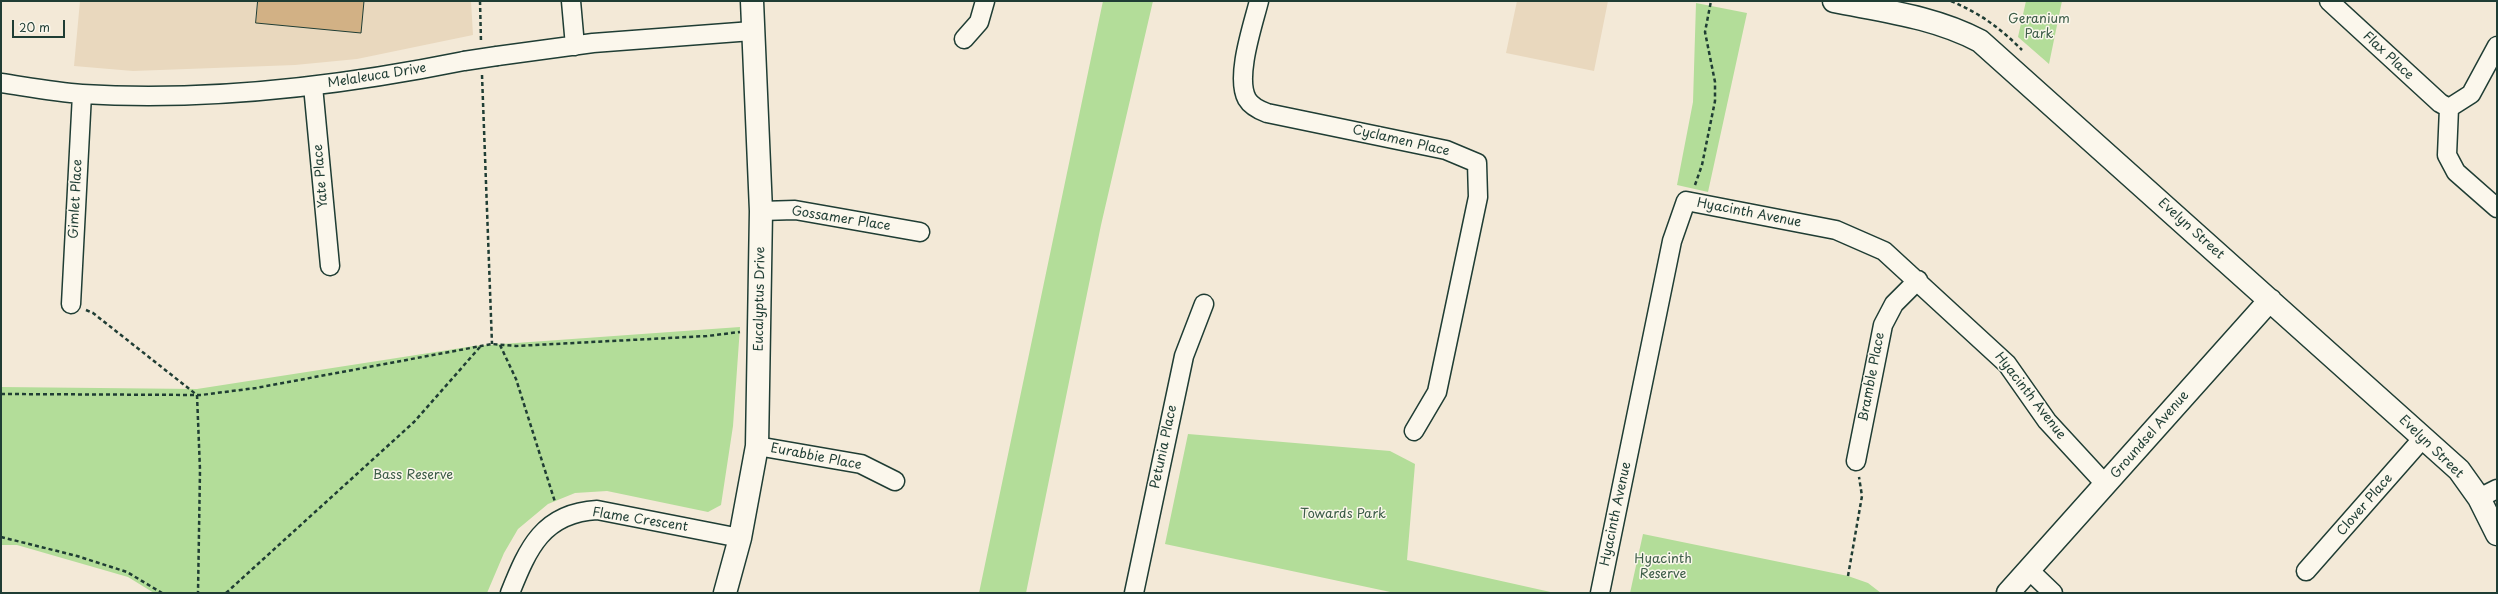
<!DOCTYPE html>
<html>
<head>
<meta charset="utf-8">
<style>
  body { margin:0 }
  #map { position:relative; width:2498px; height:594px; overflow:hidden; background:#f3e9d7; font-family:"Playpen Sans",sans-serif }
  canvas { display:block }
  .frame { position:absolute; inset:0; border:2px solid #1f3d34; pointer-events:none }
  .scale { position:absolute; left:12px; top:20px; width:53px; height:18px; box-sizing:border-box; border:2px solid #1f3d34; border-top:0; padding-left:5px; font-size:12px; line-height:14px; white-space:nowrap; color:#1f3d34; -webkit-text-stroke:3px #fbf7ec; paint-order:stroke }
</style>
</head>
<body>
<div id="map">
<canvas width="2498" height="594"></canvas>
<div class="frame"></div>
<div class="scale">20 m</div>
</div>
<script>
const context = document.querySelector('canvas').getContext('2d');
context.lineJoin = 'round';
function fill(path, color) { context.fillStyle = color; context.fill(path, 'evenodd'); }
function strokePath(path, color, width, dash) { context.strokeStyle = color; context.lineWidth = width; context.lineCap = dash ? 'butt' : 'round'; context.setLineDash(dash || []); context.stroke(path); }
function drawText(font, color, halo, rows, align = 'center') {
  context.font = font + ' "Playpen Sans",sans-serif'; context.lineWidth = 3; context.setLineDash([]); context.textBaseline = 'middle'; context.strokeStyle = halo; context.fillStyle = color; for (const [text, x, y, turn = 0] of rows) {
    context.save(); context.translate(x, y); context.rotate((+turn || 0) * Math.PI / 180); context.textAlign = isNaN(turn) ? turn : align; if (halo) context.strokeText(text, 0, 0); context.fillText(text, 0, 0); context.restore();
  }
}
const built = new Path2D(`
  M80,1H471L473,35L357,59L295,65L133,71L74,66Z
  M1517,1H1608L1594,71L1506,53Z`);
const green = new Path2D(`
  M1103,1H1153L1101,225L1026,593H979Z
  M2026,1H2062L2049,64L2018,37Z
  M1696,3L1747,13L1708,192L1677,185L1693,102Z
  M740,327L733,426L721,505L708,512L607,491L575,493L548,504L518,529L504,553L487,593H154L128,577L17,545H1V387L197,389L474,346Z
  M1188,434L1390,451L1415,464L1407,560L1555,593H1395L1165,544Z
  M1643,534L1848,576L1868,583L1881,593H1630Z`);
const building = new Path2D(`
  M258,1H364L361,33L256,23Z`);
const path = new Path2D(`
  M480,1L481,42
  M1951,1C1981,14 1999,27 2022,50
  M482,75L492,344
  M1695,185L1702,165L1715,101V82L1705,32L1711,1
  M86,310L93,313L197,395L200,470L198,593
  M500,345L516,379L555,502
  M1,394L201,395L256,388L492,344L516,346L707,336L740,332
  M1,537L77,556L127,572L162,593
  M1848,576L1862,496L1859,477
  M226,593L414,422L480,347`);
const street = new Path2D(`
  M571,1L575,46
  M1259,1C1253,25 1235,77 1247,99C1251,106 1259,110 1267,113L1446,150L1477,163L1478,197L1437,392L1414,431
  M2329,1L2440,103L2449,108
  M964,39L979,22L985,1
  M497,56L593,43L752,31
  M1,83C28,87 55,92 82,94C209,102 340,86 464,61
  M313,86L330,266
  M2449,108L2447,155L2456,172L2497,208
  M2449,108L2471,94L2497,46
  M761,211L795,210L920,232
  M71,304L82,94
  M757,446L861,464L895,481
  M1856,461L1883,325L1894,304L1918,280
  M2479,498L2497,489
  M2029,570L2053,593
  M2306,571L2423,438
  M510,593C528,548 543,513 597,510L740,538
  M1134,593L1184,356L1204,304
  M1600,593L1672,241L1686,201L1836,230L1884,251L2007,364L2047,421L2106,485`);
const secondary = new Path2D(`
  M1834,1C1884,11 1935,17 1980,41L2459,470L2479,498L2497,534
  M725,593L740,538L757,446L761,211L752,1
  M2008,593L2270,300`);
const streetBridge = new Path2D(`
  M464,61L497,56`);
const parkNames = [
  ["Geranium",2039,19],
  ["Park",2039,34],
  ["Bass Reserve",413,475],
  ["Towards Park",1343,514],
  ["Hyacinth",1663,559],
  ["Reserve",1663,574]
];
const streetNames = [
  ["Flax Place",2388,56,43],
  ["Melaleuca Drive",377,76,-9],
  ["Cyclamen Place",1401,141,13],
  ["Yate Place",321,176,-95],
  ["Gimlet Place",76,199,-87],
  ["Hyacinth Avenue",1749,213,11],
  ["Gossamer Place",841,219,9],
  ["Evelyn Street",2191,229,42],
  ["Eucalyptus Drive",760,299,-89],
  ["Bramble Place",1872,377,-79],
  ["Hyacinth Avenue",2030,396,52],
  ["Groundsel Avenue",2150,435,-49],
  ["Petunia Place",1164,447,-78],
  ["Evelyn Street",2431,447,44],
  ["Eurabbie Place",816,457,11],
  ["Clover Place",2365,505,-49],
  ["Hyacinth Avenue",1616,514,-78],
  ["Flame Crescent",640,520,9]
];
fill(built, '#e9d8be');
fill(green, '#b3dd99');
fill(building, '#d2b185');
strokePath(building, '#1f3d34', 1);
strokePath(street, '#1f3d34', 21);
strokePath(secondary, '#1f3d34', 25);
strokePath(path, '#1f3d34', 2.5, [4, 3]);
strokePath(street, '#fbf7ec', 18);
strokePath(secondary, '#fbf7ec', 22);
strokePath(streetBridge, '#1f3d34', 21, []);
strokePath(streetBridge, '#fbf7ec', 18);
drawText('13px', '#3d5d48', '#fbf7ec', parkNames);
drawText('13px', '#1f3d34', '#fbf7ec', streetNames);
</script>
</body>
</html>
